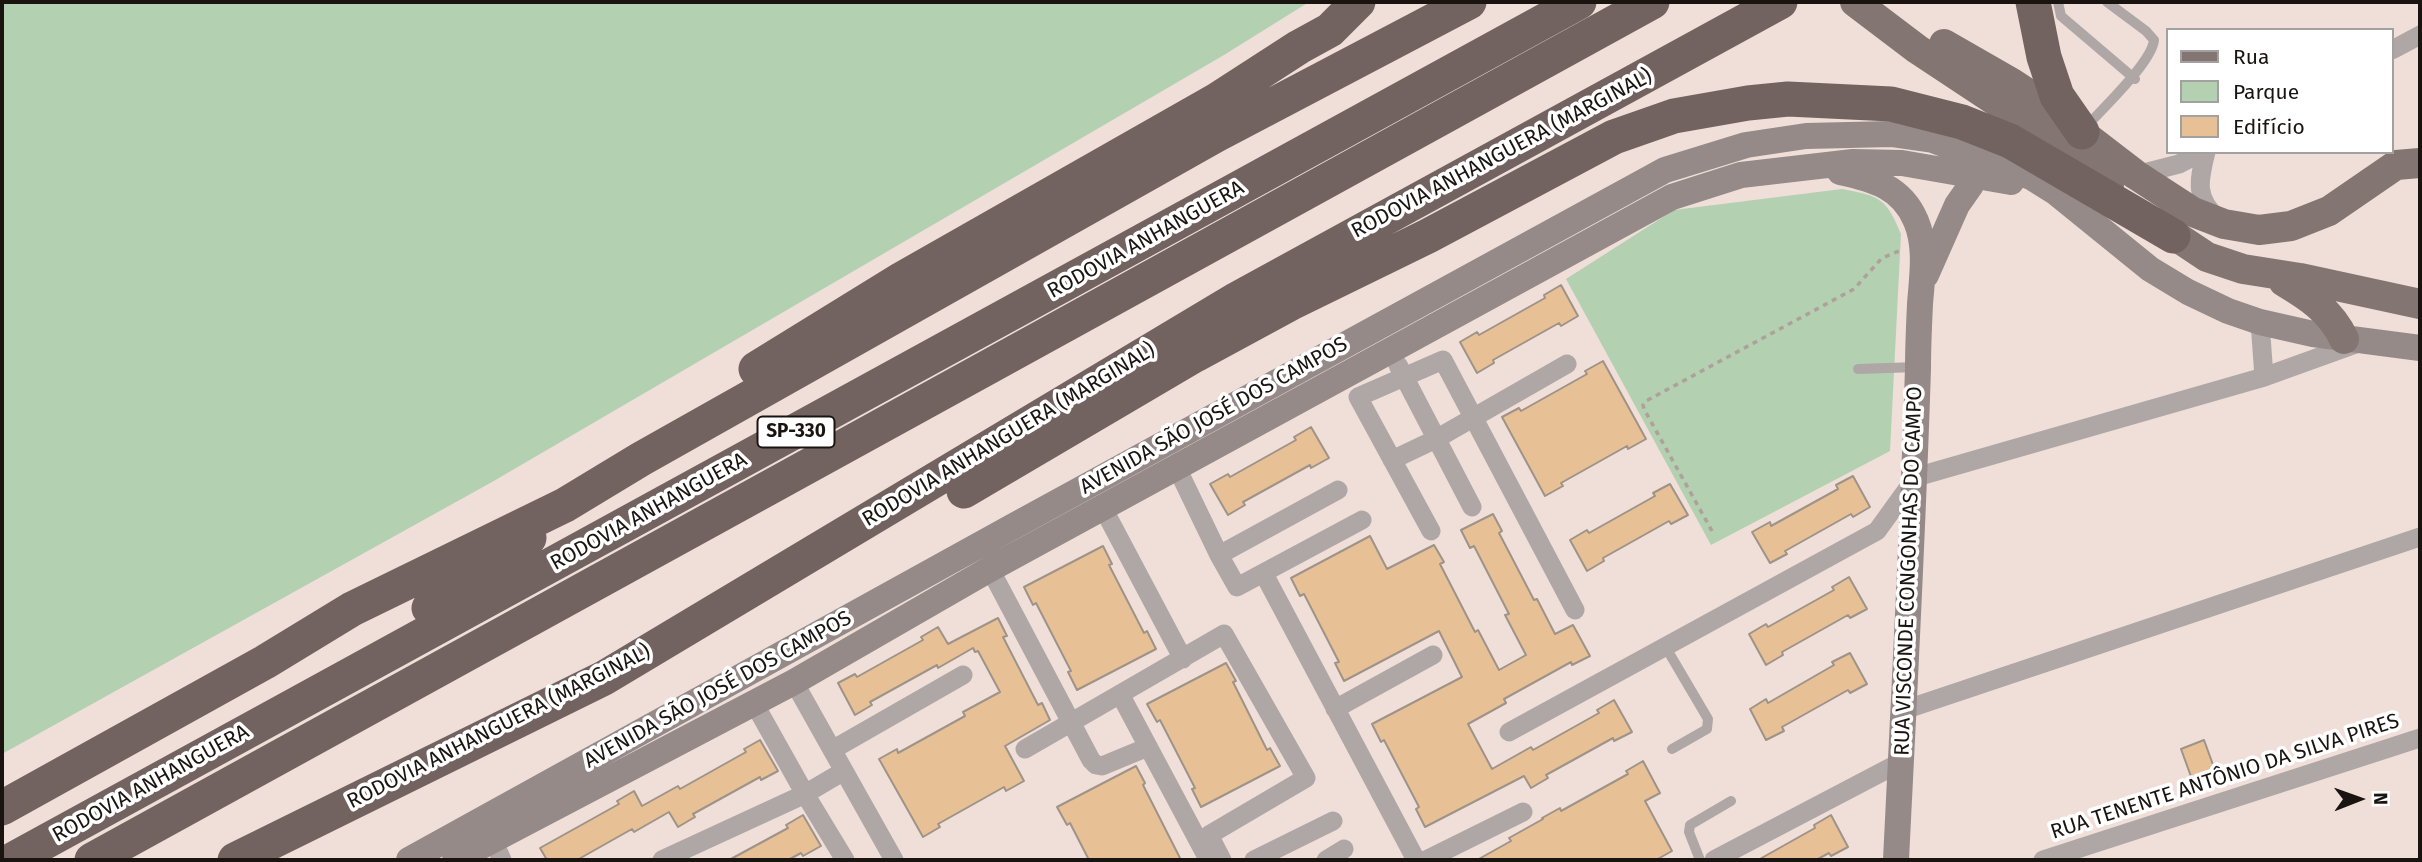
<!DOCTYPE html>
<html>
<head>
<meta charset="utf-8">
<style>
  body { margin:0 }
  #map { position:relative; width:2422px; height:862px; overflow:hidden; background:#f0dfd8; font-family:"Fira Sans",sans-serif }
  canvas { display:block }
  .frame { position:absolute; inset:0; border:4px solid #1a1411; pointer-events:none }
  .legend { position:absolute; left:2166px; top:28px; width:228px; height:126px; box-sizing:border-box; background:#fff; border:2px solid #a3a1a0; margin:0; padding:9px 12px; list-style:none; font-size:21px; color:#1a1411 }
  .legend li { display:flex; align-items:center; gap:14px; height:35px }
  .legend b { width:35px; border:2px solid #a3a1a0 }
  .north { position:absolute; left:2324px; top:764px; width:70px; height:70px; -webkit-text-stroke:5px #fff; paint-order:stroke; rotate:89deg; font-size:19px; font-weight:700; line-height:28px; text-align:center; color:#1a1411 }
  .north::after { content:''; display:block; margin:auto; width:24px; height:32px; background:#1a1411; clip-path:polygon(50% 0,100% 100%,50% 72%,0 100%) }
</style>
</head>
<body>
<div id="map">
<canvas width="2422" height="862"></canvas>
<div class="frame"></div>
<ul class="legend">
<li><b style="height:9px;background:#837572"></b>Rua</li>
<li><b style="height:19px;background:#b3d0b1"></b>Parque</li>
<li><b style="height:19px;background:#e8c095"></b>Edifício</li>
</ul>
<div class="north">N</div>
</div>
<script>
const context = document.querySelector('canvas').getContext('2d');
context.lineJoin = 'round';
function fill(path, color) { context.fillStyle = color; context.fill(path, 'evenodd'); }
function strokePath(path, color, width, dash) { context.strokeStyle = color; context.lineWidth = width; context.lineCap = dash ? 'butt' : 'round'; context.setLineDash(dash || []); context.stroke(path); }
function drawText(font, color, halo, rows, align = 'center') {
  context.font = font + ' "Fira Sans",sans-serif'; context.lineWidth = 7; context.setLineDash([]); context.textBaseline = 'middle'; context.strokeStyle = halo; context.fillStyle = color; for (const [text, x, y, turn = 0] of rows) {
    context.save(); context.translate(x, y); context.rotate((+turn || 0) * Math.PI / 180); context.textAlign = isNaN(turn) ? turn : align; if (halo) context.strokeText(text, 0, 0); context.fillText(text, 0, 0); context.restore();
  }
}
const green = new Path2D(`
  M2,2H1309L1224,55L492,482L2,754Z
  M1842,189C1880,196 1886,198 1901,234L1890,451L1711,545L1566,279L1674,210Z`);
const building = new Path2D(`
  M1561,285L1578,316L1561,326L1559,323L1493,360L1494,363L1477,373L1460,342L1477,332L1479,335L1545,298L1544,295Z
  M1603,361L1646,439L1628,449L1627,446L1561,483L1563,486L1545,496L1502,417L1519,408L1521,411L1587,374L1585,371Z
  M1311,427L1329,458L1311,468L1310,465L1243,502L1245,505L1228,515L1210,484L1228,474L1230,477L1296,440L1294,437Z
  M1853,476L1870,507L1853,517L1851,514L1785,551L1787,554L1770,563L1752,532L1770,522L1771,526L1838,489L1836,485Z
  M1670,484L1688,515L1671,524L1669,521L1603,558L1604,561L1587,571L1570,540L1587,530L1589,533L1655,496L1653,493Z
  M1493,514L1502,531L1499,533L1534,600L1537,599L1555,634L1573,625L1590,656L1572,665L1571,662L1504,699L1506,703L1468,724L1492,769L1531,747L1533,750L1599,713L1597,710L1614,700L1632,732L1614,741L1613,738L1546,775L1548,778L1531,788L1524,776L1425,827L1416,809L1419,807L1384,740L1381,742L1372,724L1462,677L1439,631L1344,681L1335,663L1339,662L1304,594L1300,596L1291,578L1370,536L1387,569L1434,545L1444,562L1440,564L1475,632L1478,630L1499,670L1526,655L1505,615L1509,614L1474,546L1470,548L1461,530Z
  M1103,546L1112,564L1109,565L1144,633L1147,631L1156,649L1077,690L1068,672L1071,671L1036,603L1033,605L1024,587Z
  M1849,577L1867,609L1850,618L1848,615L1782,652L1783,655L1766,665L1749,634L1766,624L1768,627L1834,590L1832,587Z
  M998,618L1007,636L1003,637L1038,705L1042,703L1050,720L1005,746L1024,781L1006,791L1004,787L938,824L940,827L923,837L879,759L897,749L898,753L965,716L963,712L1000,692L978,651L975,652L973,648L938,668L937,665L870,702L872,705L855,715L838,683L855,674L857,677L923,640L921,637L938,627L948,644Z
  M1850,653L1867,684L1850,693L1848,690L1782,727L1784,731L1766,740L1750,709L1766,699L1768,703L1834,665L1832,662Z
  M1226,663L1236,681L1233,682L1267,750L1270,748L1280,766L1201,807L1192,789L1195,788L1160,720L1157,722L1147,704Z
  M760,740L778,771L761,780L760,777L693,814L695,817L678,827L669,812L634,832L632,829L577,860H547L540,848L619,804L617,801L634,791L642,806L678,786L680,789L746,752L744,749Z
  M2204,740L2216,773L2193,782L2181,749Z
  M1643,761L1660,793L1645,801L1672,851L1656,860H1477L1511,841L1509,838L1543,819L1542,818L1560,808L1561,811L1628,774L1626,771Z
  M1136,766L1145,783L1143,785L1181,860H1089L1070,823L1067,825L1057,807Z
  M803,815L821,846L803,856L801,853L788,860H729L788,828L786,825Z
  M1831,815L1848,847L1831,856L1829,853L1816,860H1758L1815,828L1814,825Z`);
const path = new Path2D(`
  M1712,531L1644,409L1643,405L1646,401L1854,289L1882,258L1899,251`);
const lane = new Path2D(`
  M2058,2L2061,16L2135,79
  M2087,126C2103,108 2152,62 2154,40L2146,31L2107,2
  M1858,369L1917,367
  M1665,646L1708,719L1707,729L1672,749
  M1700,860L1689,832L1690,825L1731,801`);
const street = new Path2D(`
  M2392,50L2420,35
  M2206,152C2199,180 2194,197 2218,219
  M2136,175L2179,164L2202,152
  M2260,322L2264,377
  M1398,365L1472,507
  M1392,460L1436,439L1567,364
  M1177,468L1219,555L1237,587L1362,520
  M1103,508L1183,659
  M1431,531L1358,397L1443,360L1575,610
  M1219,555L1338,490
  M990,569L1091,760L1096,765L1102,766L1148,747
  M1264,574L1416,860
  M794,682L894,860
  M1120,694L1208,859
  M754,703L805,794L845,860
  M1335,709L1433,655
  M1904,710L2420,537
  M1509,732L1877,531L1916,477L2264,377L2361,342
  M1025,749L1224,634L1306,778L1209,835L1222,860
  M832,750L963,675
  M493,840L502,860
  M662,860L805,794L844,771
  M1254,860L1333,821
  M1326,860L1344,849
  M1426,860L1523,812
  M1714,860L1901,762
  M2043,860L2420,738`);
const secondary = new Path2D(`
  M1840,172C1873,179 1902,187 1916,221C1927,247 1922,277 1920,304C1919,325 1918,347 1918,368C1913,532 1904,696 1896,860
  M1926,275L1957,205L1971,185L1979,161
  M409,860L1012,527L1665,170L1746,145L1806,136L1891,134L1933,140L2031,177L2055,192L2150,269L2188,292L2228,311L2260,322L2313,334L2420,348
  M455,860L794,682L990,569L1672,197L1741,175L1853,162L1902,163L2011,182`);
const primary = new Path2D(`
  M1855,2L1917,49L2047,135L2109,185
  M1944,44L2012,83L2041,102L2136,175L2193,212L2224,224L2259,230L2291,226L2329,211L2396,165L2420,163
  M2156,223L2207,257L2243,269L2300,278L2420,304
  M2284,282C2309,297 2331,311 2344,339`);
const highway = new Path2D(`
  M2033,2L2044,57L2057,96L2082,132
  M756,369L902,279L1217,100L1299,47L1330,30L1358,2
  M964,491L1195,355L1291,303L1428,236L1614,137L1674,116L1748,103L1788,99L1891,104L1962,122L2010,141L2173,236
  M429,608L513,553L529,538
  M2,808L265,662L352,609L565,505L641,459L1216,135L1469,2
  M12,860L1579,2
  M92,860L1652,2
  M235,860L604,678L1237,299L1780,2`);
const shields = [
  [796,432,77]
];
const shieldNames = [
  ["SP-330",796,432]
];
const streetNames = [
  ["RODOVIA ANHANGUERA (MARGINAL)",1502,154,-28],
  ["RODOVIA ANHANGUERA",1146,240,-29],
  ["AVENIDA SÃO JOSÉ DOS CAMPOS",1214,416,-29],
  ["RODOVIA ANHANGUERA (MARGINAL)",1009,435,-31],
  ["RODOVIA ANHANGUERA",649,512,-29],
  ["RUA VISCONDE CONGONHAS DO CAMPO",1909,571,-88],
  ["AVENIDA SÃO JOSÉ DOS CAMPOS",718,690,-29],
  ["RODOVIA ANHANGUERA (MARGINAL)",499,727,-27],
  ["RUA TENENTE ANTÔNIO DA SILVA PIRES",2225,777,-18],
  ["RODOVIA ANHANGUERA",151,784,-29]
];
fill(green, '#b3d0b1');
fill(building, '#e8c095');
strokePath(building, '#9e9388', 2);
strokePath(path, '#aea09a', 3.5, [5, 5]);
strokePath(lane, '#afa7a6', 10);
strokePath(street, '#afa7a6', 19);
strokePath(secondary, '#958a88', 26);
strokePath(primary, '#837572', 30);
strokePath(highway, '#736360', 35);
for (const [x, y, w] of shields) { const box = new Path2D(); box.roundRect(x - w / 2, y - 15.5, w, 31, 5); context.fillStyle = '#fff'; context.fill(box); strokePath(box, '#1a1411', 2); }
drawText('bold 19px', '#1a1411', null, shieldNames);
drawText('21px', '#1a1411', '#fff', streetNames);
</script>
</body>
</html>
